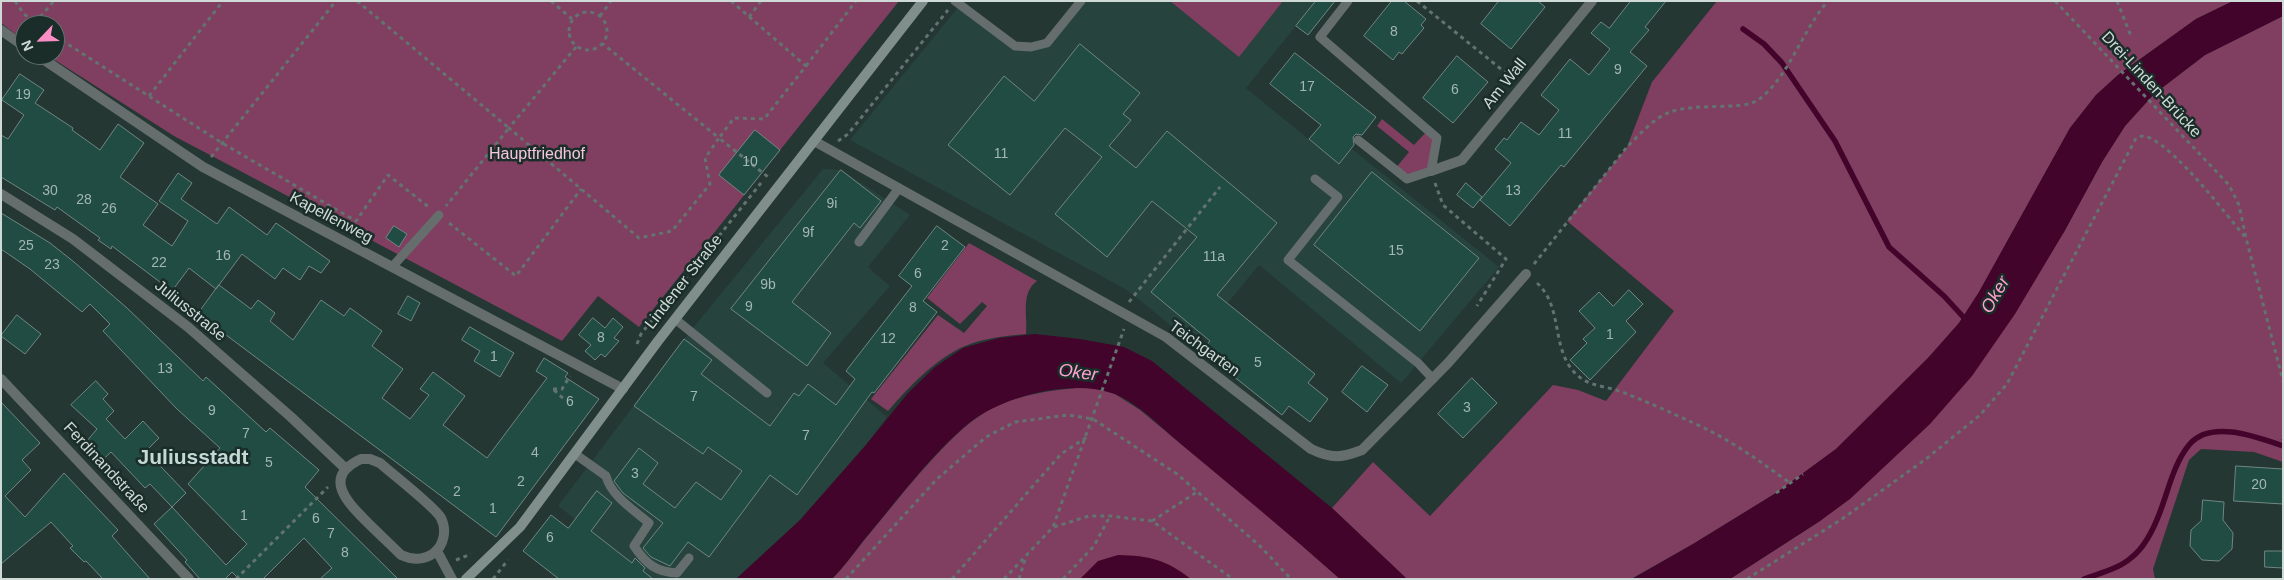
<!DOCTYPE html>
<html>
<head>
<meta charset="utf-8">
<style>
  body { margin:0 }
  #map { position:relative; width:2284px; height:580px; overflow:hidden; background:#243733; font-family:Arial,sans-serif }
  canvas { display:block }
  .frame { position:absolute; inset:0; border:2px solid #cfdad7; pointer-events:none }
  .north { position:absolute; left:15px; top:15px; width:50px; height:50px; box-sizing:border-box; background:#1a2d29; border:1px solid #62726f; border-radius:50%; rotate:246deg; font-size:14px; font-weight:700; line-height:20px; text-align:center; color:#cfdad7 }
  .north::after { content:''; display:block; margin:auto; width:18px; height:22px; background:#fb8fc5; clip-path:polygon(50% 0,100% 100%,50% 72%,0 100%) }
</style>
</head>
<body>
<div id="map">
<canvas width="2284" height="580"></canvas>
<div class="frame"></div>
<div class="north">N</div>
</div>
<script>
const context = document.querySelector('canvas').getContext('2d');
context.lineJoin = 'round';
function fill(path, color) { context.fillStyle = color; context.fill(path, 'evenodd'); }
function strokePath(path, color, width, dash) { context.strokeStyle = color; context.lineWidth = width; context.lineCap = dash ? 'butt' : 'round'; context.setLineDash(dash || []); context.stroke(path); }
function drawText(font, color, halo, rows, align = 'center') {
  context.font = font + ' Arial,sans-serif'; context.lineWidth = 5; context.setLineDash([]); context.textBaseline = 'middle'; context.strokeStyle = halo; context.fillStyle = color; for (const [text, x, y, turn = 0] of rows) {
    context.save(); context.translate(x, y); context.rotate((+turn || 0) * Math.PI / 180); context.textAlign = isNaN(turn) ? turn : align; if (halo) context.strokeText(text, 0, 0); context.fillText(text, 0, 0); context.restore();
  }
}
const built = new Path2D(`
  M1081,1H1316L1246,88L1339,164L1352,149L1499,267L1401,383L1259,265L1194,344L1127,290L850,140L960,5L1015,46L1048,42Z
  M823,169L841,170L910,215L868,267L890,286L823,363L887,417L865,446L800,520L736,579H653L558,506L684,339Z`);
const green = new Path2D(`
  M1,1H899L639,327L598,296L562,341L174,136L47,55H55V25H25V41L1,23Z
  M1170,1H1283L1239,57Z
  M1717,1H2233L2196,19L2118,75L2096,95L2070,128L1979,292L1959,323L1928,358L1836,449L1776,493L1693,544L1631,579H1407L1332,508L1373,462L1430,516L1553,385L1578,390L1606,401L1674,311L1567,221L1627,147L1652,82Z
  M2283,16V439H2281L2283,444V462L2254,452L2201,449L2189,460L2153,569L2155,579H1730L1820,521L2064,232L2102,162L2125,126L2154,94L2205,55Z
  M1382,119L1414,145L1428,130L1437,138L1431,171L1407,179L1395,169L1409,152L1377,126Z
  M969,243L1037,281C1020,293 1028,317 1026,334C1006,336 984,338 965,346C935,359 909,387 888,411L871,399L938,315L964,333L987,306L982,302L960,324L927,298Z
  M1091,387L1115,394L1140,410L1273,520L1340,579H832C846,565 858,547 871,532C901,496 948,434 987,411C1017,394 1057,389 1091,387Z`);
const water = new Path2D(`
  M2233,1H2283V16L2205,55L2154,94L2125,126L2102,162L2064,232L2015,314L1972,376L1930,424L1850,499L1820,521L1730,579H1632L1693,544L1776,493L1836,449L1928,358L1959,323L1979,292L2070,128L2096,95L2118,75L2196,19Z
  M1035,334L1080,339L1124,347L1152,361L1332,508L1407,579H1340C1288,533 1235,489 1182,445C1163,429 1136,401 1112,393C1070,379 1003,396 969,423C931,454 895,503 863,541C853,554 843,568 832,579H736L800,520L865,446L908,393L935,367L963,348L999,338Z
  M1118,555C1150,556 1165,559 1191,579H1080L1098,561Z`);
const stream = new Path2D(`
  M1743,29L1764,44L1782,63L1835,141L1889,247L1944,296L1967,321
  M2084,579C2100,573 2119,569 2132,557C2146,546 2154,528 2160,512C2168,491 2174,463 2189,445C2210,419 2257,437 2283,446`);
const building = new Path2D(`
  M1316,1H1335L1308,35L1296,26Z
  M1392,1H1404L1426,19L1421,25L1424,28L1402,54L1399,52L1393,60L1364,36Z
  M1499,1H1538L1545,7L1511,49L1481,24Z
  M1631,1H1666L1645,27L1649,30L1630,52L1647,66L1564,167L1561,165L1510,226L1480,200L1511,163L1495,149L1504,138L1507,140L1521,122L1539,135L1559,110L1541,95L1570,59L1589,75L1610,49L1591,33L1601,22L1609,28Z
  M1080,44L1140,93L1123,114L1131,120L1109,146L1136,168L1167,131L1277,223L1217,295L1315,374L1308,383L1328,399L1310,422L1289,406L1282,415L1202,351L1210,341L1151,292L1197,237L1152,201L1107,257L1055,214L1102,157L1065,128L1010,195L948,145L1004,76L1034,101Z
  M1295,53L1376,117L1362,135L1356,134L1353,137L1354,145L1339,164L1309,139L1321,125L1270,84Z
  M1457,56L1488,82L1453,123L1423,98Z
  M20,74L44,90L35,103L73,128L72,130L100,150L118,124L144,143L120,177L158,204L143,225L172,246L188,221L159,201L178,173L192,183L181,199L217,224L229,207L267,235L276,223L330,261L321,273L309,266L300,280L283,268L275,279L242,254L216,289L189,268L172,291L112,246L111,249L98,240L100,238L57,207L55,210L1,177V135L8,139L24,115L2,100Z
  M755,130L780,150L744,195L719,175Z
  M841,170L881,201L860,228L854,223L792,302L831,333L807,366L731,309Z
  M1372,172L1479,258L1420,331L1314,245Z
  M1466,183L1482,197L1473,208L1457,195Z
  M1,213L50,243L74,262L127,308L203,381L206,377L266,432L270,428L319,470L305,487L398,579H320L332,568L304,538L263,579H239L232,572L225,579H200L185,562L187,560L154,524L172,507L226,565L247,544L188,484L220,448L177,409L103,331L110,324L90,304L82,312L30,269L1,249Z
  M394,226L407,234L399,247L386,238Z
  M937,226L965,247L923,301L937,312L874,393L872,392L797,495L770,475L709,557L688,542L670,566L651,557L643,548L663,523L623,493L614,481L639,448L658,463L643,484L675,508L696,482L721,500L742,471L708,447L703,454L634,406L684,339L712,360L701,374L770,426L794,393L799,396L808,384L836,405L855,379L846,371L912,286L899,276Z
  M219,285L251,309L258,300L275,313L270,321L293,340L321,300L344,316L350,308L382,331L372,346L403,369L382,398L410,419L429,395L420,389L433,372L465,396L443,425L487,458L547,378L536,371L544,358L568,373L565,377L599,399L496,537L198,314Z
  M1629,290L1643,304L1626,321L1636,332L1590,380L1570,360L1587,343L1583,339L1595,328L1579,311L1599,292L1613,306Z
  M408,296L420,303L411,321L398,314Z
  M17,315L41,334L25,354L1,336Z
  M593,318L605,328L613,318L623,327L614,338L619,341L605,357L601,354L595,360L585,351L591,345L579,335Z
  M470,327L514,353L500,377L474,361L480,351L462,340Z
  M1362,366L1388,385L1367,412L1342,392Z
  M1472,378L1497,403L1463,438L1438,414Z
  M96,381L108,394L103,399L114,411L106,419L125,439L143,421L159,438L146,451L186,493L172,507L150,484L145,488L111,452L96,466L80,449L97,429L71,405Z
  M1,402L40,443L22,460L31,470L5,496L25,517L64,473L118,530L112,536L150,579H103L86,561L84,562L70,548L73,546L51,522L1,564Z
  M2236,466L2283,469V504L2234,501Z
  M597,491L612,503L591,531L632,563L635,558L645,568L643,571L653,579H559L523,551L551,515L568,528Z
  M2203,500L2224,502L2223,520L2233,533L2232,549L2219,561L2202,560L2190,546L2191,530L2201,521Z
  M2265,551H2283V568L2265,567Z`);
const path = new Path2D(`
  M15,1L24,14L38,25
  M357,1L509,128L446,206
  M551,1L572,19
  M731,1L806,66L764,119L734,118L719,138L768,177
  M1417,1L1512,78
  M2055,1L2229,185L2239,205L2246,238L2283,381
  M2117,1L2131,36
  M569 31a19 19 0 1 1 38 0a19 19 0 1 1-38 0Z
  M600,16L611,1
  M749,17L761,1
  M35,23L54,1
  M55,36L222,143L356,221L388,175L430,208
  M576,47L509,128L639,238L672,231L710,184L705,158L719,138L603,44
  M806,66L856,1
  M149,96L223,1
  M838,141L848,134L948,10
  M211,157L336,1
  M1435,183L1443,205L1506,259L1477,306
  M449,223L516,276L581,189
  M1534,264L1627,147C1638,136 1654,118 1668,113C1692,102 1743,111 1758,100C1789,78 1802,30 1828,1
  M1537,283C1564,307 1550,350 1577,375C1590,387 1607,386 1622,392C1648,402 1674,414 1700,426C1732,441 1761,462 1790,483
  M1129,302L1220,187
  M637,344L641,334L761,183
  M553,389H562L570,376
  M554,390L565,400
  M1776,493L1803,474
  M1152,521L1197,492
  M1054,527L1089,516H1110L1152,521L1233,579
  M456,560L471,554
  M236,579L328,487
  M493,579L508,560
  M846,579L937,479L986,437L1015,422L1068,415L1093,419L1177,474L1260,546L1291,579
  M952,579L1061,454L1087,437
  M1004,579L1053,527L1124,329
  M1019,579L1026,556
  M1063,579L1094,546L1110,516
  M1747,579L1842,519L1926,459L1980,415L2007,384L2136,138C2141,136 2145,135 2150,138C2180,153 2223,211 2246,238`);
const service = new Path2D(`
  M955,1L1015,46L1031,47L1047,43L1081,1
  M1348,1L1320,37L1437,138L1431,171L1407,179L1358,140
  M1315,179L1338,197L1288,260L1418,363L1433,379
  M859,242L899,188
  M392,267L439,215
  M675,319L767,393
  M575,454L606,476C611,496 634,510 649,523L634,546C646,564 656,572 677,573L689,558`);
const minor = new Path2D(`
  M1,30L25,47
  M37,55L203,167L623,389
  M814,141L1166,337L1311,449C1332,459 1341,458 1362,450L1448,363L1526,274
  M1431,171L1462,160L1592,1
  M1,194L73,239L188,327L291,417L346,469
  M1,379L189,579
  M361,459H370L380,463C392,474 435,507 441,518C447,530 444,545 434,553C423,561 412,560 401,555C390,544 378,533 367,522C347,502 322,477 361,459Z
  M437,551L452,579`);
const secondary = new Path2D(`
  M466,579L520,527L658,341L923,1`);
const numberNames = [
  ["8",1394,32],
  ["9",1618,70],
  ["17",1307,87],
  ["6",1455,90],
  ["19",23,95],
  ["11",1565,134],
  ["11",1001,154],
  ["10",750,162],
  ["30",50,191],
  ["13",1513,191],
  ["28",84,200],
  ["9i",832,204],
  ["26",109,209],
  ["9f",808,233],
  ["25",26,246],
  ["2",945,246],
  ["15",1396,251],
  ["16",223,256],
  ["11a",1214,257],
  ["22",159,263],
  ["23",52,265],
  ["6",918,274],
  ["9b",768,285],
  ["9",749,307],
  ["8",913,308],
  ["1",1610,335],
  ["8",601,338],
  ["12",888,339],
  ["1",494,357],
  ["5",1258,363],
  ["13",165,369],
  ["7",694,397],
  ["6",570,402],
  ["3",1467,408],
  ["9",212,411],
  ["7",246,434],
  ["7",806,436],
  ["4",535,453],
  ["5",269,463],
  ["3",635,474],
  ["2",521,482],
  ["20",2259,485],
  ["2",457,492],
  ["1",493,509],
  ["1",244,516],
  ["6",316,519],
  ["7",331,534],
  ["6",550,538],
  ["8",345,553]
];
const streetNames = [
  ["Am Wall",1505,84,-51],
  ["Drei-Linden-Brücke",2151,85,47],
  ["Kapellenweg",331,218,28],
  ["Lindener Straße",684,282,-52],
  ["Juliusstraße",190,311,39],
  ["Teichgarten",1204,349,36],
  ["Ferdinandstraße",106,468,47]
];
const parkNames = [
  ["Hauptfriedhof",537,155]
];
const waterNames = [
  ["Oker",1996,295,-60],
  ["Oker",1078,373,8]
];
const districtNames = [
  ["Juliusstadt",193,458]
];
fill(built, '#27433d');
fill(green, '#803e60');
fill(water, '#42042a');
strokePath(stream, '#42042a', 5.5);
fill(building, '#204c44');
strokePath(building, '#718681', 1);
strokePath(path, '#63736f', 3, [4, 4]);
strokePath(service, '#656e6c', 9);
strokePath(minor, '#656e6c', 10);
strokePath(secondary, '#818f8c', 10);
drawText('14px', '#a3b6b2', null, numberNames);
drawText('16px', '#cfdad7', '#1a2d29', streetNames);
drawText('16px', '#f6c6dc', '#1a2d29', parkNames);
drawText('italic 18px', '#ffa1cf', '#1a2d29', waterNames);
drawText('bold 21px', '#c2d9d4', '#1a2d29', districtNames);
</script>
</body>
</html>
